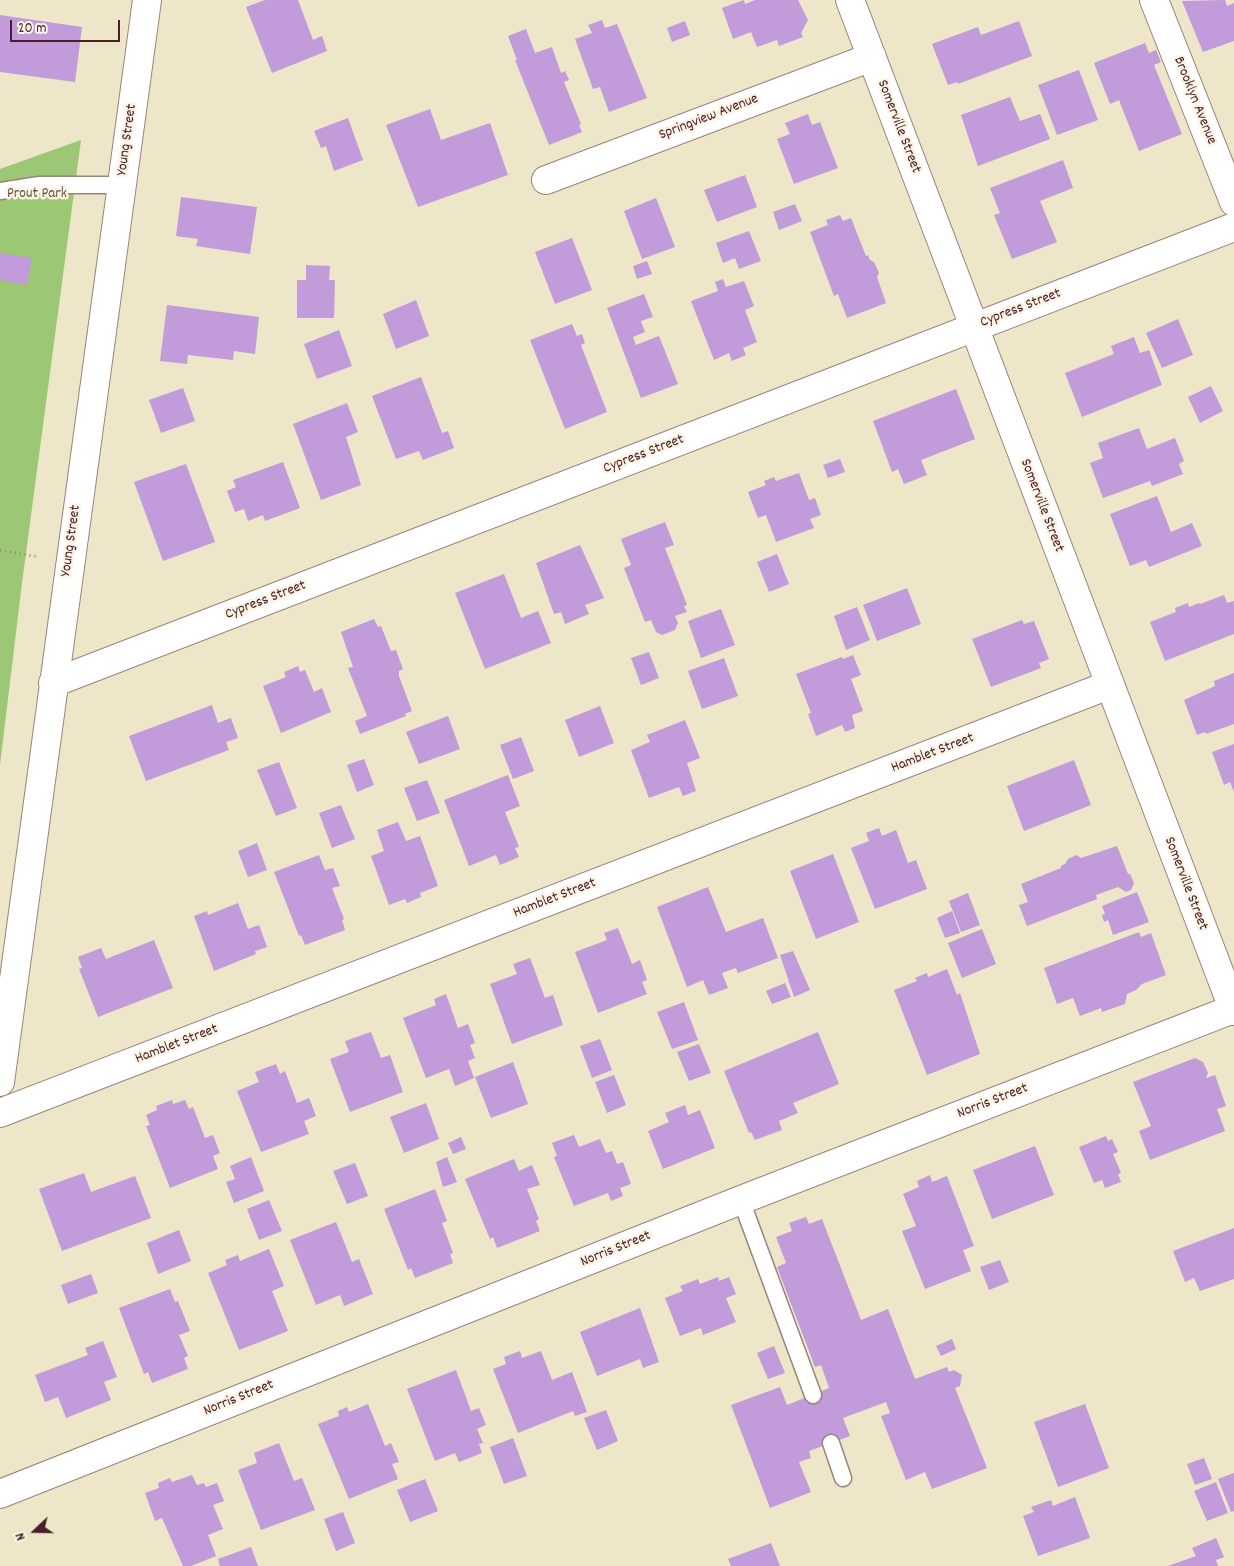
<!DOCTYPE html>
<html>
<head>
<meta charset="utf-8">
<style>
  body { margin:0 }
  #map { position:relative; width:1234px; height:1566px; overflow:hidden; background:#ede6c8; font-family:Dekko,sans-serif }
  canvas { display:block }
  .north { position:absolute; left:10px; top:1506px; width:50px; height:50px; -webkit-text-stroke:4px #fcf5e5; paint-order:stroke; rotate:249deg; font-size:14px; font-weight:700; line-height:20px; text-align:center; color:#4a1f2b }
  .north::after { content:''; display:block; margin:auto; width:18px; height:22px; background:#4a1f2b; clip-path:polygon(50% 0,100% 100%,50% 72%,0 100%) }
  .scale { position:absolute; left:10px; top:20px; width:110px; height:22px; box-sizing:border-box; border:2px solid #4a1f2b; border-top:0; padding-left:6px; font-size:15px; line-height:18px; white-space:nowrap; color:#4a1f2b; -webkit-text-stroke:4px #fcf5e5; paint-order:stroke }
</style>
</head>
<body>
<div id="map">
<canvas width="1234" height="1566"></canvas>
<div class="north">N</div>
<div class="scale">20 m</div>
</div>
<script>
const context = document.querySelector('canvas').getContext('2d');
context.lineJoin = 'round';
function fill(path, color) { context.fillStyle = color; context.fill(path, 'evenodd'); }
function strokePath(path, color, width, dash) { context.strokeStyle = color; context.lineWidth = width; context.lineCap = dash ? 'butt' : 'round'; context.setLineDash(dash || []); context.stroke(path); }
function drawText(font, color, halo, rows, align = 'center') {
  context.font = font + ' Dekko,sans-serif'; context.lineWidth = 5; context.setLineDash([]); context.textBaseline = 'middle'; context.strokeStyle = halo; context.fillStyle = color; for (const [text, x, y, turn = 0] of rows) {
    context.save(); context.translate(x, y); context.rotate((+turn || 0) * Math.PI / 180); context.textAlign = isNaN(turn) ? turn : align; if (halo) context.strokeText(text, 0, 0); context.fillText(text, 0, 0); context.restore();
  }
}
const green = new Path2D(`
  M81,140L22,583L0,765V169Z`);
const building = new Path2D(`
  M265,0H298L313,40L322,36L327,51L272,73L246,7Z
  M744,0L745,4L755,0H798L808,20L801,33L803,37L779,46L777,40L757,47L751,32L733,39L722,8Z
  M1225,0L1227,6L1234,3V41L1203,52L1182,1Z
  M0,15L82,27L75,82L0,72Z
  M602,20L605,28L617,24L647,98L609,112L600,87L593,89L575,39L592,33L588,25Z
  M685,21L690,35L672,42L667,28Z
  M1019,21L1032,56L958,84L957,82L948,85L932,44L978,27L981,35Z
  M526,29L535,53L552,47L561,73L565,71L569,80L564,82L581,124L579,125L582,132L549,145L515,60H517L508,36Z
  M1145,43L1149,53L1156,50L1161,62L1154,65L1182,134L1139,151L1119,100L1110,104L1094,63Z
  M1079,70L1098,120L1057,135L1038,85Z
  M1010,97L1020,121L1040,114L1050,139L978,166L961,115Z
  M430,109L441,140L490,123L508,175L418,207L386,125Z
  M808,114L812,125L820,122L838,168L794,184L777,139L790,134L785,123Z
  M348,118L363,160L334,171L326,146L321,148L314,131Z
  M1063,160L1073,188L1040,201L1057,242L1012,259L994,215L1000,213L990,188Z
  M745,175L757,207L717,222L704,190Z
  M181,197L257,207L250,254L196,246L198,239L176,236Z
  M656,198L675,247L642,259L624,211Z
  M795,204L802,221L779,230L773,212Z
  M840,215L843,221L851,218L866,256L868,255L870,260L874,262L879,273L877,277L886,303L847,318L838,294L834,296L810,232L828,225L826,220Z
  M749,231L761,261L739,269L735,258L723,263L716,243Z
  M572,238L592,290L555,304L535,252Z
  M0,253L32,258L27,285L0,280Z
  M647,261L652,274L637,279L633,266Z
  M306,265L330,266L329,280H335L334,318H297V280H306Z
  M723,279L726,287L744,281L754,306L745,310L757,342L743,348L746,355L732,361L729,353L714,360L691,301L718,291L715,282Z
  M644,294L653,317L641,321L645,332L633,337L636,345L659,336L678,384L641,398L607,308Z
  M416,300L429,336L396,349L383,314Z
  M167,305L259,317L255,354L234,351L233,360L188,355L187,364L160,361Z
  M1178,319L1193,355L1162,368L1146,333Z
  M572,324L577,336L582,334L585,343L581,345L607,412L565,429L530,340Z
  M339,330L352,366L317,379L304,344Z
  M1134,337L1140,353L1149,350L1162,385L1082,417L1065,373L1114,354L1111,346Z
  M421,377L442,433L448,431L454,448L423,460L419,451L396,459L372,396Z
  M1211,386L1223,411L1200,423L1188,397Z
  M183,388L195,421L161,433L149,400Z
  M956,389L975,439L921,460L927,475L904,484L898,469L892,472L873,421Z
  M347,403L358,432L346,437L361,485L321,500L293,424Z
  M1139,428L1147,449L1175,438L1184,461L1179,464L1183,474L1152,486L1150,481L1103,498L1090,463L1103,458L1098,443Z
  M840,459L845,472L828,478L823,465Z
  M283,462L300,508L265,521L263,515L248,521L244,509L235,512L227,491L236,487L233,480Z
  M186,464L215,542L163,561L134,482Z
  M799,473L809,500L815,498L821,515L810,519L814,528L776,542L766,515L758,518L748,492L766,485L764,481L774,477L776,481Z
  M1157,496L1171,532L1192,523L1202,546L1149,567L1146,560L1130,566L1110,514Z
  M665,522L674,545L665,548L687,605L684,606L687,612L675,616L678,623L675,630L662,635L656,632L651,620L645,622L624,568L631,565L621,539Z
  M580,545L604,598L585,605L589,614L565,624L561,612L554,614L536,563Z
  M777,554L789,584L769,592L757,562Z
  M504,574L521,618L538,611L551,643L485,669L455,593Z
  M907,588L921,624L877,641L863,605Z
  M1224,595L1227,603L1234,601V634L1165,661L1150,622L1176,612L1175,608L1188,603L1189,607L1199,603L1200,604Z
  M857,607L870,640L846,650L834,616Z
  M721,609L735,645L701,658L688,621Z
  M374,619L378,627L381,626L391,651L396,650L403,669L399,671V676L412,711L405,714L406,716L360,734L355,721L367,716L348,668L353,667L341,632Z
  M1022,620L1024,624L1034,621L1049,659L1039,663L1041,668L991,687L972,639Z
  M649,652L659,678L641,685L631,658Z
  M853,655L861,675L851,679L863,711L852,715L855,728L845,732L842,725L816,736L808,714L811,713L796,674L842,657L843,659Z
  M724,658L738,696L702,709L688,671Z
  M298,666L300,672L305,670L314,692L322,688L331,712L281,733L263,686L286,677L284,672Z
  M1234,673V724L1206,734L1205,732L1197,735L1184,700L1215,686L1214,681Z
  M212,705L218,723L231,718L238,738L226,742L229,750L146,781L129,736Z
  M600,706L614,743L579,757L565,720Z
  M448,716L460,749L419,764L406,732Z
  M685,720L700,758L687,763L696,791L683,796L679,787L649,798L631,750L650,742L647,735Z
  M521,737L534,771L513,779L500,745Z
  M1234,744V792L1230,782L1224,785L1212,752Z
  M364,759L374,785L357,792L347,765Z
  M1074,760L1091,805L1024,831L1007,786Z
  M279,762L297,808L276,816L257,770Z
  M508,775L520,806L505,812L519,847L515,848L519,857L500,865L496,855L469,866L444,800Z
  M427,780L440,813L417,821L404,788Z
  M341,805L355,839L332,848L319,813Z
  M398,822L406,841L420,836L438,886L420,893L421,897L407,903L405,899L389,905L371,856L384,851L377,830Z
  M879,828L882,836L896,830L908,863L916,860L927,889L875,909L851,848L869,841L866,833Z
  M257,843L267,870L248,877L238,851Z
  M1117,846L1128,874H1130L1134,883L1131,890L1126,892L1118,887L1096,895L1097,899L1027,926L1019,905L1028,902L1021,884L1061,868V866L1065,864L1068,859L1076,855L1081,858Z
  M833,854L859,922L816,939L790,871Z
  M319,855L325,870L333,868L340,886L332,888L344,919L342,920L345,930L305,945L301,935L299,936L274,872Z
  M708,887L726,932L763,918L778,958L738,973L736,968L722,973L728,988L709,995L703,980L687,987L657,907Z
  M1137,892L1149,922L1113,935L1108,920L1104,922L1102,915L1105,914L1102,906Z
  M968,893L980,925L961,932L949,901Z
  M238,903L248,929L259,925L267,947L255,951L256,954L214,971L194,916L207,911L208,915Z
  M952,911L960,933L945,938L937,918Z
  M618,928L632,964L640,960L647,980L642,982L647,994L598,1013L575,952L607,940L604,933Z
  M982,929L996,964L962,978L948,943Z
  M1139,932L1141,937L1151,933L1166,975L1142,984L1136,990L1127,994L1125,1004L1102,1012L1101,1008L1080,1016L1073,998L1057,1004L1044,968Z
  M154,940L173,988L98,1017L79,969L82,968L78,957L101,948L106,959Z
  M793,951L810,990L794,997L780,955Z
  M530,958L545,998L553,995L563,1025L512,1044L490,984L517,974L513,964Z
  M947,969L957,995L960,993L980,1054L927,1075L894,990L917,981L915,978L927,973L928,977Z
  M785,983L791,997L772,1004L766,991Z
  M446,994L458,1028L468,1024L475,1043L470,1045L475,1058L468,1061L474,1078L455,1086L449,1069L426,1078L403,1018L436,1005L434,999Z
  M684,1002L698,1040L672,1049L657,1012Z
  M371,1032L381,1058L390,1055L403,1092L350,1112L330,1059L349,1052L345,1041Z
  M818,1032L839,1084L793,1103L798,1113L779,1121L782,1130L755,1140L751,1132L749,1133L724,1071Z
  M600,1039L612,1070L592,1078L580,1046Z
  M699,1044L711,1073L689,1081L677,1052Z
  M1195,1058L1203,1062L1208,1073L1206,1078L1215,1075L1226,1106L1217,1109L1225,1131L1150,1160L1139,1131L1151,1126L1133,1082Z
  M513,1062L528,1104L491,1118L475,1077Z
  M276,1064L280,1074L285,1071L297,1103L309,1098L316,1116L304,1121L309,1134L261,1152L237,1091L259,1082L255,1072Z
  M614,1075L626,1105L607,1113L595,1082Z
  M172,1100L173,1104L185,1100L189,1109L193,1107L205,1138L213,1135L220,1153L213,1156L218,1169L170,1188L146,1126L150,1125L146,1115L157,1110L156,1106Z
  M426,1103L439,1139L404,1153L390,1117Z
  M685,1105L688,1115L700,1110L715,1148L663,1169L648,1131L669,1122L665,1113Z
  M574,1135L579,1147L600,1139L606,1153L612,1151L617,1164L623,1162L631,1184L620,1188L623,1196L611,1201L608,1193L574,1206L554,1157L557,1156L552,1143Z
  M1106,1136L1108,1141L1112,1139L1118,1152L1113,1154L1121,1173L1118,1174L1121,1182L1105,1188L1102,1180L1094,1183L1079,1147Z
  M461,1137L466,1149L453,1154L448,1143Z
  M1035,1146L1054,1195L992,1219L973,1170Z
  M251,1157L264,1191L234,1203L226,1182L235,1179L230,1166Z
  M447,1157L457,1182L443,1187L436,1162Z
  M514,1159L519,1171L532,1165L540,1185L527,1189L539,1219L536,1221L540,1231L497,1248L493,1237L490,1239L465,1179Z
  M355,1163L368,1196L347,1204L333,1171Z
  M84,1173L91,1192L135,1176L151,1218L62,1251L39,1189Z
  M930,1175L932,1182L947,1176L974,1246L963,1250L971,1271L925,1289L902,1231L916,1226L903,1194L919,1187L917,1181Z
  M435,1189L447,1221L442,1223L453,1253L450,1254L453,1263L415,1278L411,1268L408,1270L384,1209Z
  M269,1200L282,1231L259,1240L247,1209Z
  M806,1217L809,1224L822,1219L861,1320L888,1309L915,1379L947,1367L949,1372L954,1370L962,1375L960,1386L955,1388L987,1468L932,1489L925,1472L906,1480L881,1416L890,1413L886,1402L843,1418L850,1436L809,1451L811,1458L799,1462L811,1492L770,1508L731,1405L780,1387L787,1405L829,1388L821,1365L815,1367L777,1267L786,1263L776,1237L792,1231L789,1223Z
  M336,1222L352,1262L359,1259L373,1294L344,1306L340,1295L316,1305L290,1240Z
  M1234,1228V1279L1200,1291L1194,1278L1185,1282L1173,1251Z
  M179,1230L191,1261L158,1274L147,1243Z
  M269,1249L284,1286L272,1291L288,1331L239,1350L208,1273L227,1265L225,1260L238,1255L240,1261Z
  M1000,1260L1009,1282L989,1290L980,1267Z
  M91,1274L98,1293L68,1304L61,1285Z
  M718,1277L719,1281L729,1277L736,1294L726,1298L736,1322L703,1335L701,1328L680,1336L665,1298L683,1291L680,1286L698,1279L700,1284Z
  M170,1289L175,1302L178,1301L190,1331L179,1335L188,1356L184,1358L188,1369L152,1383L148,1372L144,1374L119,1308Z
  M640,1308L659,1362L643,1368L640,1359L597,1376L580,1332Z
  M952,1339L956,1349L941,1356L936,1346Z
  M103,1341L117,1377L104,1382L111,1400L66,1418L58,1397L45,1402L35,1375L88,1355L85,1348Z
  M774,1346L785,1373L768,1379L757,1353Z
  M520,1351L522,1358L541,1351L552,1380L572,1372L587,1412L575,1416L573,1411L518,1433L493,1369L506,1364L504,1357Z
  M456,1370L471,1411L479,1408L486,1425L477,1429L483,1443L479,1444L482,1453L459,1462L455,1453L435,1461L407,1389Z
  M368,1404L385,1446L391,1443L399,1462L392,1464L398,1479L349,1499L318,1424L339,1416L338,1411L347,1407L349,1412Z
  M1085,1404L1109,1468L1058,1487L1034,1422Z
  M606,1410L618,1441L597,1450L584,1418Z
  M513,1438L527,1476L504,1484L490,1447Z
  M279,1443L294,1481L302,1478L315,1510L261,1530L238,1470L257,1463L254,1453Z
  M1204,1458L1212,1479L1195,1485L1187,1464Z
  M1234,1473V1511L1231,1512L1218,1479Z
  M192,1475L197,1485L204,1483L206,1487L217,1483L224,1501L213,1505L223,1529L208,1535L216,1556L191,1566H183L162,1518L155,1521L145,1493L159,1488L158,1483L170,1478L172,1482Z
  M425,1479L438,1511L410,1522L397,1490Z
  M1216,1482L1228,1513L1207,1521L1194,1491Z
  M1075,1497L1090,1538L1038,1556L1023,1516L1034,1512L1031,1507L1051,1500L1053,1506Z
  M343,1512L355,1543L336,1551L324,1519Z
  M1216,1538L1224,1557L1216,1560L1218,1566H1168L1196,1556L1192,1548Z
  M771,1543L780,1566H731L728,1559Z
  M251,1547L258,1566H220L218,1559Z`);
const path = new Path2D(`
  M0,550L39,557`);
const service = new Path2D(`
  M0,191L39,185H121
  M741,1200L813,1395
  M831,1443L843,1478`);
const minor = new Path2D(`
  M850,0L1234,1011
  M1154,0L1234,202
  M546,180L872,57
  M53,683L1234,227
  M0,1082L147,0
  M0,1113L1109,685
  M0,1494L741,1200L1233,1009`);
const streetNames = [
  ["Brooklyn Avenue",1194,101,68],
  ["Springview Avenue",709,118,-21],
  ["Somerville Street",898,127,69],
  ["Young Street",128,140,-82],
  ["Cypress Street",1021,309,-21],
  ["Cypress Street",644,455,-21],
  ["Somerville Street",1041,506,69],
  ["Young Street",72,541,-82],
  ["Cypress Street",266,601,-21],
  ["Hamblet Street",933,754,-21],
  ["Somerville Street",1185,884,69],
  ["Hamblet Street",555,899,-21],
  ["Hamblet Street",177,1045,-21],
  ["Norris Street",993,1102,-21],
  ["Norris Street",616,1250,-22],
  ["Norris Street",239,1399,-22]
];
const parkNames = [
  ["Prout Park",37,195]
];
fill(green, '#9cc875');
fill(building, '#c19bda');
strokePath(service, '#9c827a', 19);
strokePath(minor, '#9c827a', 30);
strokePath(path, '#9c827a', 3, [1, 4]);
strokePath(service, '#fff', 16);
strokePath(minor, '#fff', 28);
drawText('15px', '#4a1f2b', '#fcf5e5', streetNames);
drawText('15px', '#635241', '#fcf5e5', parkNames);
</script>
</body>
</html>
